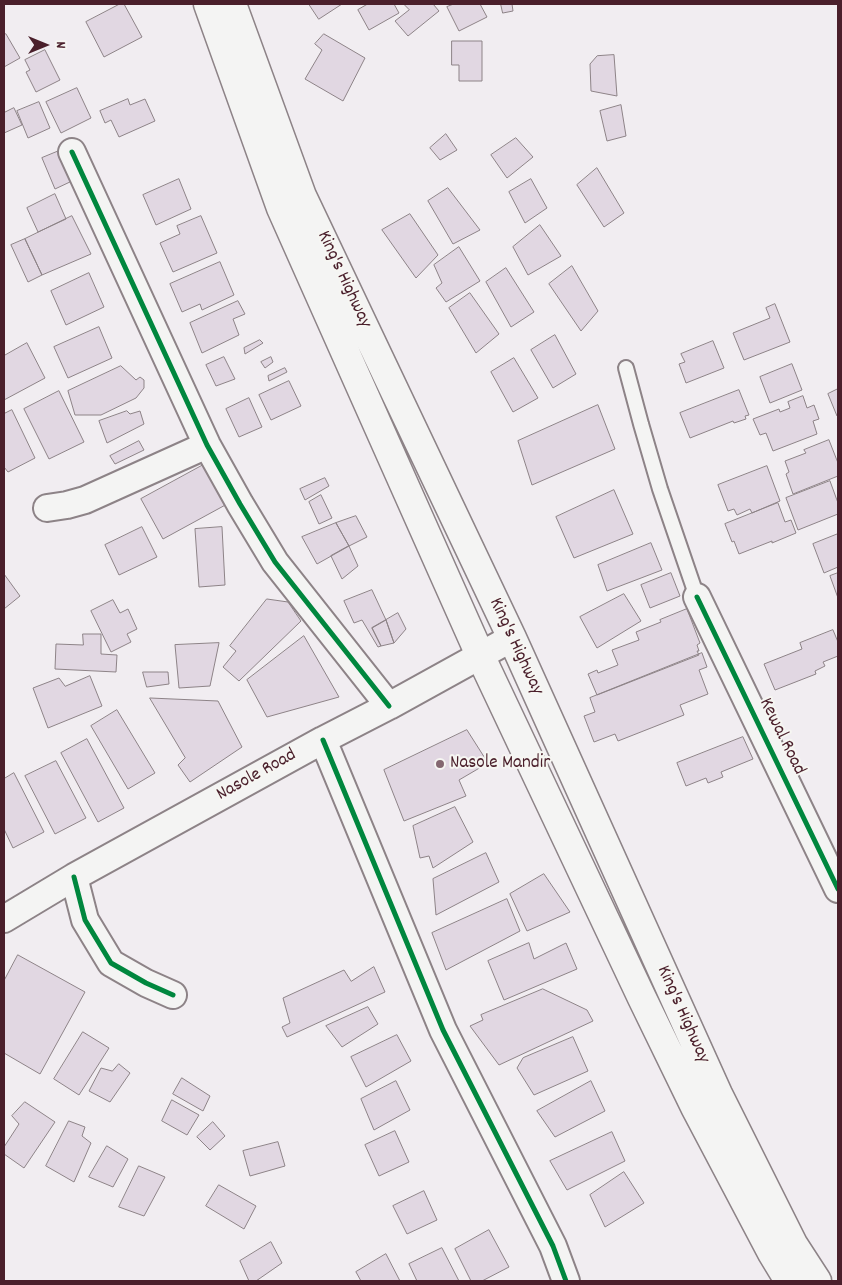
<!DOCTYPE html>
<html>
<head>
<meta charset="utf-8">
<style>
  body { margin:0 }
  #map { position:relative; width:842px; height:1285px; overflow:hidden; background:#f1edf1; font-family:Dekko,sans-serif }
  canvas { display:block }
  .frame { position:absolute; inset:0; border:5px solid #4a1f2b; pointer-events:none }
  .north { position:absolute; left:20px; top:20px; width:50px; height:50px; -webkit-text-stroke:4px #f6f6f2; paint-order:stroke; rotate:90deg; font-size:14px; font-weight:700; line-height:20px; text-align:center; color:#4a1f2b }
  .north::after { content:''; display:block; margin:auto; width:18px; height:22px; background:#4a1f2b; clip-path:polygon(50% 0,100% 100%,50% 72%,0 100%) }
</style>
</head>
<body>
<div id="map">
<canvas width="842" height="1285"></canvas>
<div class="frame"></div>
<div class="north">N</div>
</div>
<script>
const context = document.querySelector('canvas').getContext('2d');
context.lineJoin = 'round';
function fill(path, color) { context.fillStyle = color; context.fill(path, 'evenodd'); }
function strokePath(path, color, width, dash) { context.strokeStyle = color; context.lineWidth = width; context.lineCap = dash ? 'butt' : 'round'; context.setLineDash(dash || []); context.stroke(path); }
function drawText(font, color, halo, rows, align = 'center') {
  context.font = font + ' Dekko,sans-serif'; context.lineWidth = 4; context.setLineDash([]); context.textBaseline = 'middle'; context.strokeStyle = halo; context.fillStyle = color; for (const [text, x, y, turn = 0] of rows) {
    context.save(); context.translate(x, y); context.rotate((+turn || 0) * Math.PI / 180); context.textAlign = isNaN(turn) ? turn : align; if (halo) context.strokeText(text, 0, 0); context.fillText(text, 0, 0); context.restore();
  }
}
const building = new Path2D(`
  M120,4H124L142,37L104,57L86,22Z
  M309,4H342L319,19Z
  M368,4H394L399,13L369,30L358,10Z
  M404,4H433L439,11L408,36L395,21L409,10Z
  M454,4H480L487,17L459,31L447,7Z
  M501,4H512L513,11L503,13Z
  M6,34L20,58L4,67V35Z
  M324,34L365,58L343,101L305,79L322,50L315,44Z
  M452,41H482V81H459V65H452Z
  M45,50L60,80L36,92L26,72L30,70L25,60Z
  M614,55L617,96L591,91L590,64L597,56Z
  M77,88L91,118L61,133L46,102Z
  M128,99L130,105L145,99L155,121L119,137L111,120L105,123L100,111Z
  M39,102L50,128L28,138L17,111Z
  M621,105L626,136L607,141L600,111Z
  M14,108L22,125L4,133V113Z
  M446,134L457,150L440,160L430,148Z
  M516,138L533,157L507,178L491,155Z
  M59,151L72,181L55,189L42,158Z
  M597,168L624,213L604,227L577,185Z
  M179,179L191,209L156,225L143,195Z
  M531,179L547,208L525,223L509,192Z
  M448,188L480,230L453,244L428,201Z
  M55,194L66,219L38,232L27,208Z
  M410,214L438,255L416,278L382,230Z
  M72,216L91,254L42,275L25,239Z
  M201,216L217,253L173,272L160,243L180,234L177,226Z
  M540,225L561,256L528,275L513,247Z
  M25,239L42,275L28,282L11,245Z
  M459,247L480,281L446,302L436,288L442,283L434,265Z
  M220,262L234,295L202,310L200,304L182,312L170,284Z
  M572,266L598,311L581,331L549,284Z
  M506,268L534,312L511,327L486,282Z
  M89,273L104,307L66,325L51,291Z
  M470,293L499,334L476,353L449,308Z
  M238,301L245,314L233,319L239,335L202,353L190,323Z
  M775,304L790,342L744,360L733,333L770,318L766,308Z
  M99,327L112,358L68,378L54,347Z
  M555,335L576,374L553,388L531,350Z
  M260,340L263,343L245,354L244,348Z
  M713,341L724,368L686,383L679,364L685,362L681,354Z
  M27,343L45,378L4,400V356Z
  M224,357L235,379L216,386L206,365Z
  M271,357L273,362L265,368L261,362Z
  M514,358L538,398L513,412L491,372Z
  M792,364L802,390L770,403L760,377Z
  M121,366L136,380L140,377L144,380V388L136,398L101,415H75L68,391Z
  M285,368L287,372L269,381L268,376Z
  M289,381L301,406L271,420L259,395Z
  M838,389V416H837L828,394Z
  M739,390L749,415L745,416L746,419L734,423L733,421L690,438L680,413Z
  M59,391L84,442L49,459L24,409Z
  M803,396L807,408L814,405L819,419L813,421L817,434L773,451L766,433L760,435L753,419L779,409L780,412L790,408L788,402Z
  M249,398L262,427L239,437L226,409Z
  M598,405L615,449L532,485L518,441Z
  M12,410L35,458L8,472L4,467V414Z
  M127,411L130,414L140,411L144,424L107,443L99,421Z
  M829,440L838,463V476L793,494L786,474L789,472L785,461L806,453L804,450Z
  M139,441L144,450L115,464L110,456Z
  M207,463L229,503L163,539L141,499Z
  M767,466L780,501L752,513L750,509L737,515L734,509L728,511L718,485Z
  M325,478L329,486L305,500L300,489Z
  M830,481L838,503V514L798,530L786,498Z
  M614,490L633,534L574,558L556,517Z
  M321,495L332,518L319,524L309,502Z
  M778,503L785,522L791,520L796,533L772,543V541L739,554L734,541L732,542L725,524Z
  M356,516L367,537L349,546L336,523Z
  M336,523L349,546L317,564L302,537Z
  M142,527L157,557L119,575L105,545Z
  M222,527L225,585L199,587L195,529Z
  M838,534V567L824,573L813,544Z
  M651,543L662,570L607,591L598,565Z
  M349,546L358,566L342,579L331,556Z
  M671,573L680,596L650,608L641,585Z
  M838,573V598L830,576Z
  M4,574L20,596L4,609Z
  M372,590L386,620L372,628L381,646L378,647L362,620L354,623L344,601Z
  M624,594L641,621L597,648L580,617Z
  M267,599L288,602L301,621L239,681L223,667L236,651L230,646Z
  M113,600L120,613L128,609L137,629L127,634L131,642L111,652L91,611Z
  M687,609L700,643L697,645L699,651H697L699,655L597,695L588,674L597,670L598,673L618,665L612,650L639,640L636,632L661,622L660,620Z
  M398,613L406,629L394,643L386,620Z
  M386,620L394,643L381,646L372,628Z
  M833,630L838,642V656L823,662L825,666L815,671L816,674L775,690L764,664L802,649L800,643Z
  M83,634H101V654L117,655L116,672L55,669L56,644L83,645Z
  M304,636L339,697L267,717L247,680Z
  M219,643L210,686L179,688L175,645Z
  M702,653L707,667L699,670L708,694L680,705L684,715L618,741L615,734L594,742L584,716L595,712L590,698Z
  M143,672H168L169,684L147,687Z
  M90,676L102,706L48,728L33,688L59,678L65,686Z
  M150,698L218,701L242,747L190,782L178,765L185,758Z
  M117,710L155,773L128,789L91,726Z
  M467,730L488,763L459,780L466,796L404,821L384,770Z
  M743,737L753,759L721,772L723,777L708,783L706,778L686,786L677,763Z
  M87,739L124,808L98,822L61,753Z
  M56,761L86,818L55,834L25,776Z
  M14,773L44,832L13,848L4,829V779Z
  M455,807L473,842L433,868L429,856L420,858L413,826Z
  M486,853L499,882L436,915L433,879Z
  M544,874L570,912L527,931L510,894Z
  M507,899L520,931L446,970L432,933Z
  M529,943L534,959L566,943L577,969L504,1000L488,961Z
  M18,955L85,992L40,1074L4,1053V981Z
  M374,967L385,992L287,1037L282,1027L290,1023L283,998L344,970L351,981Z
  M543,989L587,1010L593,1021L499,1065L470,1026L483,1020L481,1015Z
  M368,1007L378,1024L342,1047L326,1026Z
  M83,1032L109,1048L79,1095L54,1079Z
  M397,1035L411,1061L366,1087L351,1057Z
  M573,1037L588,1071L534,1095L517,1068L523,1058Z
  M119,1064L130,1073L110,1102L89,1091L101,1068L112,1071Z
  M182,1078L210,1096L203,1111L173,1094Z
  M396,1081L410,1110L374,1130L361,1099Z
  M591,1081L605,1111L555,1137L537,1111Z
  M172,1100L199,1115L187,1135L162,1121Z
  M25,1102L55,1122L24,1168L4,1154V1147L19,1124L12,1116Z
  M69,1121L85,1127L82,1136L91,1143L74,1182L46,1166Z
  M213,1122L225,1136L210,1150L197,1137Z
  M395,1131L409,1162L379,1176L365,1145Z
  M612,1132L625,1161L567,1190L550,1161Z
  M278,1142L285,1166L250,1176L243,1151Z
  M107,1146L128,1159L113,1187L89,1177Z
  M139,1166L165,1177L144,1216L119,1207Z
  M624,1172L644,1203L605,1227L590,1195Z
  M219,1185L256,1206L244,1229L206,1206Z
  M424,1191L437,1220L407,1234L393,1206Z
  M489,1230L509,1267L482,1281H471L455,1249Z
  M271,1242L282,1263L256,1281H249L240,1261Z
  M442,1248L459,1281H417L409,1264Z
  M386,1254L400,1281H361L356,1272Z`);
const service = new Path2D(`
  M626,368L641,424L660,489L697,597`);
const minor = new Path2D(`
  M72,152L207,445L240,504L275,562L389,706
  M47,508L67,505L85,500L207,445
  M697,597L838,889
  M323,740L443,1030L553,1246L566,1281
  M74,877L85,920L111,963L146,983L173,995
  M4,919L74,877L323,740L389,706L512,638`);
const trunk = new Path2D(`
  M208,4L281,208L480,655L642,998L695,1107L772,1253L789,1281
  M232,4L302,196L512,638L718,1094L793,1244L817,1281`);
const cycleway = new Path2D(`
  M72,152L207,445L240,504L275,562L389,706
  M697,597L838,889
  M323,740L443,1030L553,1246L566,1281
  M74,877L85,920L111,963L146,983L173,995`);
const markers = [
  [440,764,5,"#846770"]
];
const streetNames = [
  ["King's Highway",343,280,65],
  ["King's Highway",515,647,65],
  ["Kewal Road",781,737,64],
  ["Nasole Road",257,776,-29],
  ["King's Highway",682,1015,66]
];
const poiNames = [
  ["Nasole Mandir",450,764]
];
fill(building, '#e1d7e2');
strokePath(building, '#8d8387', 1);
strokePath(service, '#8d8387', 18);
strokePath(minor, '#8d8387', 30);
strokePath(trunk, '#8d8387', 31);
strokePath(service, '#f4f4f3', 14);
strokePath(minor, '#f4f4f3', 26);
strokePath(trunk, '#f4f4f3', 28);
strokePath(cycleway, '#00873e', 5);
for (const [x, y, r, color] of markers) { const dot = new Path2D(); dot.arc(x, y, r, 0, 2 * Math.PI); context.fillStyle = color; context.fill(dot); strokePath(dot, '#f6f6f2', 2); }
drawText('19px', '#4a1f2b', '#f6f6f2', streetNames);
drawText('19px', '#4a1f2b', '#f6f6f2', poiNames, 'left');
</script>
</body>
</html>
